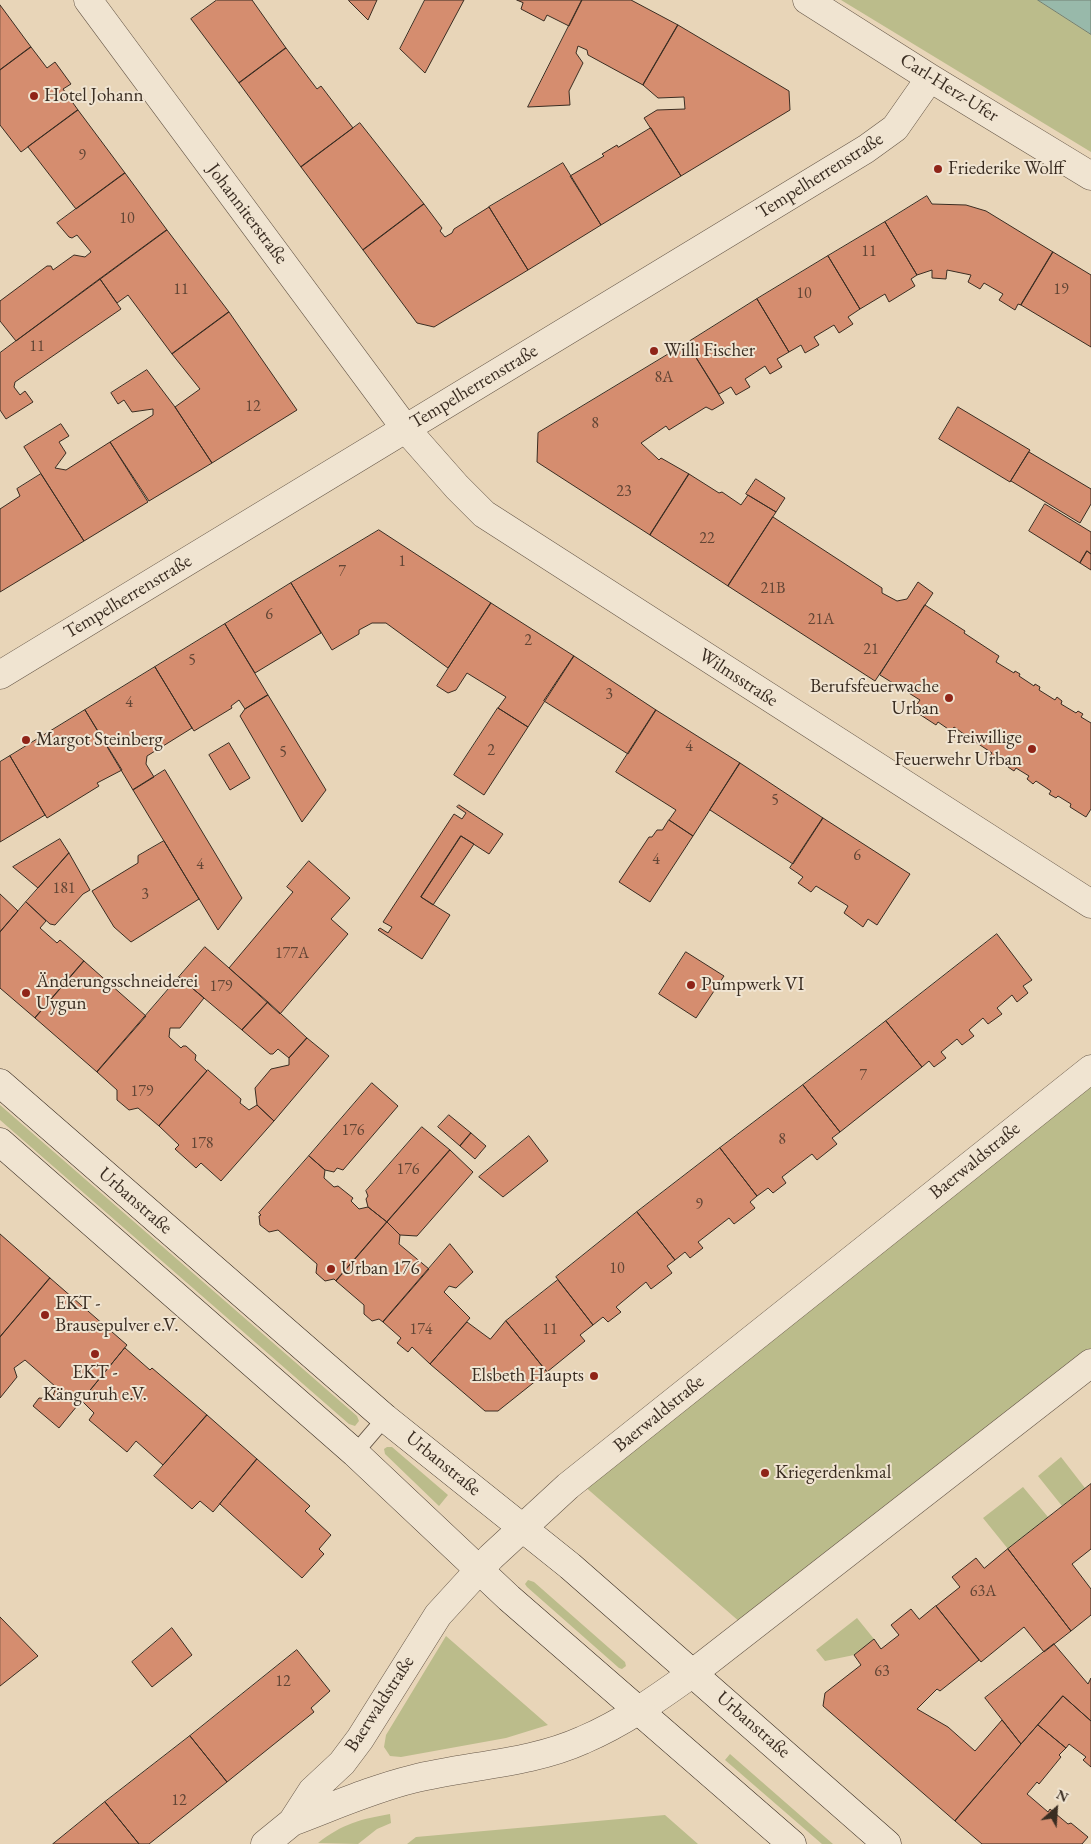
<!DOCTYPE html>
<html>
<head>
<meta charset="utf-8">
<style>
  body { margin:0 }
  #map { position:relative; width:1091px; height:1844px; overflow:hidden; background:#e8d5b8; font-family:"EB Garamond",serif }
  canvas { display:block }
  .north { position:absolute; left:1031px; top:1784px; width:50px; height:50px; -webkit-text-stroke:4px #f0e4d1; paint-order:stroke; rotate:26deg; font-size:14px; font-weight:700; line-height:20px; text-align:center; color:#3a2d22 }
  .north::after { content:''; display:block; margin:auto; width:18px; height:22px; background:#3a2d22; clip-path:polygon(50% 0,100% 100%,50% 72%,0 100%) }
</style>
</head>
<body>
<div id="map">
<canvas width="1091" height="1844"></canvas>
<div class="north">N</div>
</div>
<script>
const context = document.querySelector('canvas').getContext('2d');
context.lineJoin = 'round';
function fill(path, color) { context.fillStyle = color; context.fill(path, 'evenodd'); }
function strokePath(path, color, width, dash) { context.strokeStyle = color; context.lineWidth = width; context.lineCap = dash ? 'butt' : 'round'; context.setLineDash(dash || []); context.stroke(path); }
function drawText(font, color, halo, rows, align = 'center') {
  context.font = font + ' "EB Garamond",serif'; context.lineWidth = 4; context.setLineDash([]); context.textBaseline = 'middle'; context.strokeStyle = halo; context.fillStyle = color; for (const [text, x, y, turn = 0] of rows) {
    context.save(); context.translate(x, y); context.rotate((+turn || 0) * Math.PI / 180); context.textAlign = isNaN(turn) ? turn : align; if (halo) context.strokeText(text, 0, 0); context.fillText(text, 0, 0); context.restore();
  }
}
const green = new Path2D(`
  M841,0H1038L1091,34V152Z
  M1091,1085V1348L741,1623L583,1485Z
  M0,1105L357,1416L359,1421L355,1426L349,1424L0,1120Z
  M387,1447H392L448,1495L439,1506L385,1454L384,1449Z
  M1061,1457L1085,1488L1062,1506L1038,1476Z
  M1023,1487L1048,1517L1008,1549L983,1518Z
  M528,1580L534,1582L625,1662L626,1666L622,1669L619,1668L527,1587L525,1584Z
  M857,1618L874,1639L854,1655L825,1661L816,1650Z
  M446,1636L548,1725L506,1738L401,1757L390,1756L384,1747L386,1735Z
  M730,1754L833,1844H822L725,1760Z
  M390,1814L391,1823L377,1829L358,1844L318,1843C342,1824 361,1819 390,1814Z
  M665,1815L698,1844H407L416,1837Z`);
const water = new Path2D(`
  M1038,0H1091V34Z`);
const building = new Path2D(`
  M217,0H252L286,48L239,83L191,19Z
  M349,0H377L368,20L349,1Z
  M425,0H464L425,73L400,49Z
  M517,0H582L569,26L547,15L544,21L521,9L523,3Z
  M582,0H631L678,25L643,85L588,55L587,50L578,46L576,53L583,63L569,91L570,105L528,107Z
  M0,5L31,47L0,70Z
  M678,25L789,91L790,110L681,176L644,118L657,110L685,109L684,97L658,98L643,85Z
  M31,47L47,68L55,62L71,84L63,89L78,110L21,152L0,125V70Z
  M286,48L317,89L321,86L353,128L301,167L239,83Z
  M78,110L125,173L76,209L28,147Z
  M360,123L424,204L363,250L301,167Z
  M651,128L681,176L601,225L570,176L604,156L602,154L617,145L618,147Z
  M563,163L601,225L528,270L489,207Z
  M125,173L167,230L16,341L0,321V301L47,266H51L53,270L74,255L85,257L91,252L77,235L72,238L69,237L57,223Z
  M927,196L932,204L966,205L986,211L1053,252L1021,305L1018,304L1015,310L999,300L1003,294L984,283L980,289L968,282L971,275L947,270L946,279L932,278V270L917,275L885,222Z
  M424,204L442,228L440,231L445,237L452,233L454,229L489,207L528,270L434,327L417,323L363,250Z
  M885,222L917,275L911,279L915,286L889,302L885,294L860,309L828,256Z
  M167,230L229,312L172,354L128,295L117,303L100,279Z
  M1053,252L1091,275V347L1021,305Z
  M828,256L860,309L848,317L853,324L839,333L834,325L814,337L819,345L805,353L801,345L789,352L757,299Z
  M100,279L121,309L15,382L14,387L20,395L25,391L33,402L6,419L0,410V353Z
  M757,299L789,352L777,359L782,367L770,374L765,366L745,379L750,387L736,395L731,387L719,394L687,343Z
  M229,312L297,410L212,463L175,407L200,389L172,354Z
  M687,343L724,403L712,410L706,407L669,430L666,426L641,443L659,460L661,458L689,474L650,535L537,462L538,433Z
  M147,370L175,407L212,463L149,501L110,442L153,415V409L132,412L124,400L118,404L111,393Z
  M958,407L1030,450L1010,482L939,439Z
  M61,424L69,436L59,442L66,453L55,468L66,470L110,442L148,502L84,541L24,447Z
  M1029,452L1091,489V504L1080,523L1011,481Z
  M41,474L84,541L0,592V509L20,496L17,489Z
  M689,474L719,493L722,492L741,505L748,495L776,512L728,586L650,535Z
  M756,479L785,498L776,512L746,494Z
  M1045,504L1091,532V554L1087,551L1080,563L1029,531Z
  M773,517L882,588V593L897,601L907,599L918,582L933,593L875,681L728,586Z
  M379,530L491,603L448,668L386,623H372L359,630V634L332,650L291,583Z
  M1087,551L1091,554V570L1080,563Z
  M291,583L321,633L255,673L225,624Z
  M491,603L574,656L528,727L498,708L506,697L467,673L456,690L448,693L437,686Z
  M925,605L965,631L964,633L999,656L996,662L1014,673L1015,671L1020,674L1019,676L1034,686L1035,684L1040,687L1039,690L1055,700L1057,697L1062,701L1061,704L1076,713L1078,711L1083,714L1081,717L1091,723V809L1086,817L1070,807L1071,804L1058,796L1056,798L1049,794L1051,791L1036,781L1033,784L1027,779L1029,776L1016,768L1014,771L1008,767L1010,764L996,755L994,758L990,756L992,753L974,741L972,744L966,740L968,737L954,727L951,731L938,722L936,725L913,710L920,700L880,675Z
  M225,624L268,695L245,709L239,700L231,706L232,708L194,731L155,667Z
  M574,656L656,710L628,754L544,701Z
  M155,667L192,728L147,756L146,764L154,777L133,790L85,710Z
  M268,695L326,790L302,822L240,716L245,709Z
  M498,708L528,727L484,795L454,775Z
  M85,710L122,770L97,783L99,786L47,818L10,756Z
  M656,710L740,763L693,836L669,820L676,810L616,772Z
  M229,743L250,778L230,790L209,755Z
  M10,756L45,815L0,842V762Z
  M740,763L823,818L793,864L710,810Z
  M165,770L242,898L218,930L133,790Z
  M459,805L503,834L489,854L461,836L421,897L450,915L422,959L378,930L380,928L388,933L392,927L383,922L454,814L462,819L466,813L457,807Z
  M823,818L910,874L877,925L868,919L863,927L844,913L848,906L816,886L811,892L798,883L803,877L790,868Z
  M669,820L693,836L650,902L619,882L649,837H652L657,830H662Z
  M461,836L474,844L433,905L421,897Z
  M60,839L69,853L38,888L13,867Z
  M164,841L199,899L131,942L114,927L92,891L138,863V856Z
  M69,853L90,890L83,894L55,925L50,924L26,902Z
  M309,861L350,898L331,919L348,934L280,1014L229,968L293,892L287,887Z
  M0,894L18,911L0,932Z
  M26,902L46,921L40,928L57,943L60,940L84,961L35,1018L0,988V932Z
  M997,934L1032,980L1023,986L1028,993L1017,1002L1012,995L997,1008L1002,1014L988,1024L983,1018L969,1030L974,1036L962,1045L957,1039L941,1052L946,1058L934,1067L929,1061L922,1067L886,1021Z
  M205,947L268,1002L242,1030L179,977Z
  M686,952L724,976L696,1018L659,994Z
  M84,961L146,1016L97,1072L35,1018Z
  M179,977L204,998L180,1028H170L169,1037L181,1048L183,1046H186L196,1055L195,1060L207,1071L159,1126L138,1108L129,1110L117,1100V1090L97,1072Z
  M268,1002L307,1038L289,1058L278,1049L273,1054H270L242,1030Z
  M886,1021L922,1067L840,1132L803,1085Z
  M307,1038L329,1056L274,1121L257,1105L255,1088L271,1069L289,1065V1058Z
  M208,1070L241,1099L240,1103L249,1110L257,1105L274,1121L221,1181L201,1163L196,1168L175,1149L179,1145L159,1126Z
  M372,1083L398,1106L343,1170L337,1168L334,1172L325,1170L309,1156Z
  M803,1085L840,1132L832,1138L837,1144L817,1160L812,1154L782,1177L786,1183L773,1193L768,1188L757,1196L720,1148Z
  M449,1115L471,1133L460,1146L438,1127Z
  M422,1127L450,1150L387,1222L368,1207L366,1199L368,1196L366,1191Z
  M471,1133L486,1146L475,1159L460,1146Z
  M529,1136L548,1161L503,1197L479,1177Z
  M720,1148L757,1196L750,1202L755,1208L734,1224L729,1218L698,1242L703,1248L690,1258L685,1252L675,1260L637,1212Z
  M450,1150L473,1172L417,1236L400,1235L387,1222Z
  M309,1156L325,1170L324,1178L334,1187L338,1186L353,1198L351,1201L359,1209L368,1207L387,1222L336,1281L334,1279L325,1281L316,1273L317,1264L278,1230L269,1232L260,1225L259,1216L261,1215L259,1213Z
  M637,1212L675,1260L667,1266L672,1273L651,1289L646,1282L616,1307L621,1312L608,1322L603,1317L593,1325L556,1277Z
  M387,1222L400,1235L399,1244L429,1269L383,1322L379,1319L372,1321L364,1314V1305L336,1281Z
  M0,1234L50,1278L0,1337Z
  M450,1244L473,1272L456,1288L449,1286L444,1292L470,1318L430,1364L412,1347L408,1352L397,1343L401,1338L383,1322Z
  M50,1278L127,1345L59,1428L33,1406L39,1398L52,1399L56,1387L25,1360L14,1368L17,1377L0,1398V1337Z
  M558,1280L593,1325L580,1335L585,1341L547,1372L506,1321Z
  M506,1321L547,1372L498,1411H485L430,1364L467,1322L490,1339Z
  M125,1348L150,1370L152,1368L207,1415L163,1465L136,1441L127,1452L89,1420L94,1413L82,1401Z
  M207,1415L257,1459L213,1512L200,1501L192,1509L154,1476Z
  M257,1459L310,1506L305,1511L331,1535L319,1549L324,1554L302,1578L220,1504Z
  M1091,1484V1549L1072,1564L1091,1589V1615L1071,1631L1008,1549Z
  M1008,1549L1071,1631L1044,1652L1024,1627L981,1662L936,1606L960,1587L952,1577L976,1558L984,1568Z
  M936,1606L979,1660L940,1691L937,1689L917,1709L948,1727L975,1751L1002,1720L1021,1744L955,1821L823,1706L825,1693L861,1665L854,1655L874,1639L881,1649L899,1635L891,1625L911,1609L919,1619Z
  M0,1617L38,1656L0,1686Z
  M172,1628L192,1655L152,1687L132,1662Z
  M1054,1644L1088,1684L1091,1678V1721L1063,1696L1021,1744L985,1698Z
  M297,1650L330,1691L311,1708L314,1712L227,1782L190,1736Z
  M1063,1696L1091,1721V1767L1083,1760L1086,1757L1069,1744L1066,1748L1038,1725Z
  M1038,1725L1066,1748L1059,1755L1061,1757L1039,1784L1037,1782L1027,1794L1048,1812L1050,1809L1068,1824L1071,1823L1088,1837L1082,1844H982L955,1821Z
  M190,1736L227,1782L149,1844H139L105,1802Z
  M105,1802L139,1844H53Z`);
const service = new Path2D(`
  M355,1453L385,1418`);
const minor = new Path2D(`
  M88,0L405,428L457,487L484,514L1091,904
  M807,0L930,78L1091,176
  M0,675L866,149L895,128L930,78`);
const tertiary = new Path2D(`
  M292,1822C332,1807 372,1789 413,1779C469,1765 530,1764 583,1740C623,1723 658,1698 693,1673L1091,1363
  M265,1844L292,1822L312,1791L342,1763L360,1739L438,1615L491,1557L568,1486L1091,1069`);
const secondary = new Path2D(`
  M0,1083L385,1418L570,1566L887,1844
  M0,1142L355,1453L509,1598L792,1844`);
const markers = [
  [34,96,5,"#8f2418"],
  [938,169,5,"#8f2418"],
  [654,351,5,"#8f2418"],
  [949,698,5,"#8f2418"],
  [26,740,5,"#8f2418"],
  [1032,749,5,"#8f2418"],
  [691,985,5,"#8f2418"],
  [26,993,5,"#8f2418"],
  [331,1269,5,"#8f2418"],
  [45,1315,5,"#8f2418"],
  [95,1354,5,"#8f2418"],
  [594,1376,5,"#8f2418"],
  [765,1473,5,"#8f2418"]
];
const numberNames = [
  ["9",82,156],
  ["10",127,219],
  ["11",869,252],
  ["11",181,290],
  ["19",1061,290],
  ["10",804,294],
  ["11",37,347],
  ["8A",664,378],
  ["12",253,407],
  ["8",595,424],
  ["23",624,492],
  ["22",707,539],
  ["1",402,562],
  ["7",342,572],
  ["21B",773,589],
  ["6",269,615],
  ["21A",821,620],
  ["2",528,641],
  ["21",871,650],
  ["5",192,661],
  ["3",609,695],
  ["4",129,703],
  ["4",689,747],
  ["2",491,751],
  ["5",283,753],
  ["5",775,801],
  ["6",857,856],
  ["4",656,860],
  ["4",200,865],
  ["181",64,889],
  ["3",145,895],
  ["177A",292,954],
  ["179",221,987],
  ["7",863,1076],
  ["179",142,1092],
  ["176",353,1131],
  ["8",782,1140],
  ["178",202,1144],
  ["176",408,1170],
  ["9",699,1205],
  ["10",617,1269],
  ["174",421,1330],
  ["11",550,1330],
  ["63A",983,1592],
  ["63",882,1672],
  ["12",283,1682],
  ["12",179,1801]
];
const streetNames = [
  ["Carl-Herz-Ufer",949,88,32],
  ["Tempelherrenstraße",820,176,-32],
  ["Johanniterstraße",247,214,53],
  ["Tempelherrenstraße",474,387,-31],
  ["Tempelherrenstraße",128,597,-31],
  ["Wilmsstraße",738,678,33],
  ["Baerwaldstraße",975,1161,-39],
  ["Urbanstraße",135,1201,41],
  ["Baerwaldstraße",659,1414,-39],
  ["Urbanstraße",443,1464,39],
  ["Baerwaldstraße",380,1704,-57],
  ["Urbanstraße",753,1725,41]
];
const poiNames = [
  ["Hotel Johann",44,96],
  ["Friederike Wolff",948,169],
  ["Willi Fischer",664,351],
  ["Berufsfeuerwache",939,687,"right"],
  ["Urban",939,709,"right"],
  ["Freiwillige",1022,738,"right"],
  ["Feuerwehr Urban",1022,760,"right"],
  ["Margot Steinberg",36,740],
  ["Änderungsschneiderei",36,982],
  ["Uygun",36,1004],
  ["Pumpwerk VI",701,985],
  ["Urban 176",341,1269],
  ["EKT -",55,1304],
  ["Brausepulver e.V.",55,1326],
  ["EKT -",95,1373,"center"],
  ["Känguruh e.V.",95,1395,"center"],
  ["Elsbeth Haupts",584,1376,"right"],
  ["Kriegerdenkmal",775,1473]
];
fill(green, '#bbbc8b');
fill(water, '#98b9aa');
strokePath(water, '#728174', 1);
fill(building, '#d58d6f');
strokePath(building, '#3a2d22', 1);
strokePath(service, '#665748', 17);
strokePath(minor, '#665748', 29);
strokePath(tertiary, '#665748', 29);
strokePath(secondary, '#3a2d22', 29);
strokePath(service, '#f0e4d1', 15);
strokePath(minor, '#f0e4d1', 28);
strokePath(tertiary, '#f0e4d1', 28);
strokePath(secondary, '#f0e4d1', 28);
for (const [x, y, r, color] of markers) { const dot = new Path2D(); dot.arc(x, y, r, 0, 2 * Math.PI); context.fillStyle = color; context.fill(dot); strokePath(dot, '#f0e4d1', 2); }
drawText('16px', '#614535', null, numberNames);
drawText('19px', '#3a2d22', '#f0e4d1', streetNames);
drawText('19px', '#3a2d22', '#f0e4d1', poiNames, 'left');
</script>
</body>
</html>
